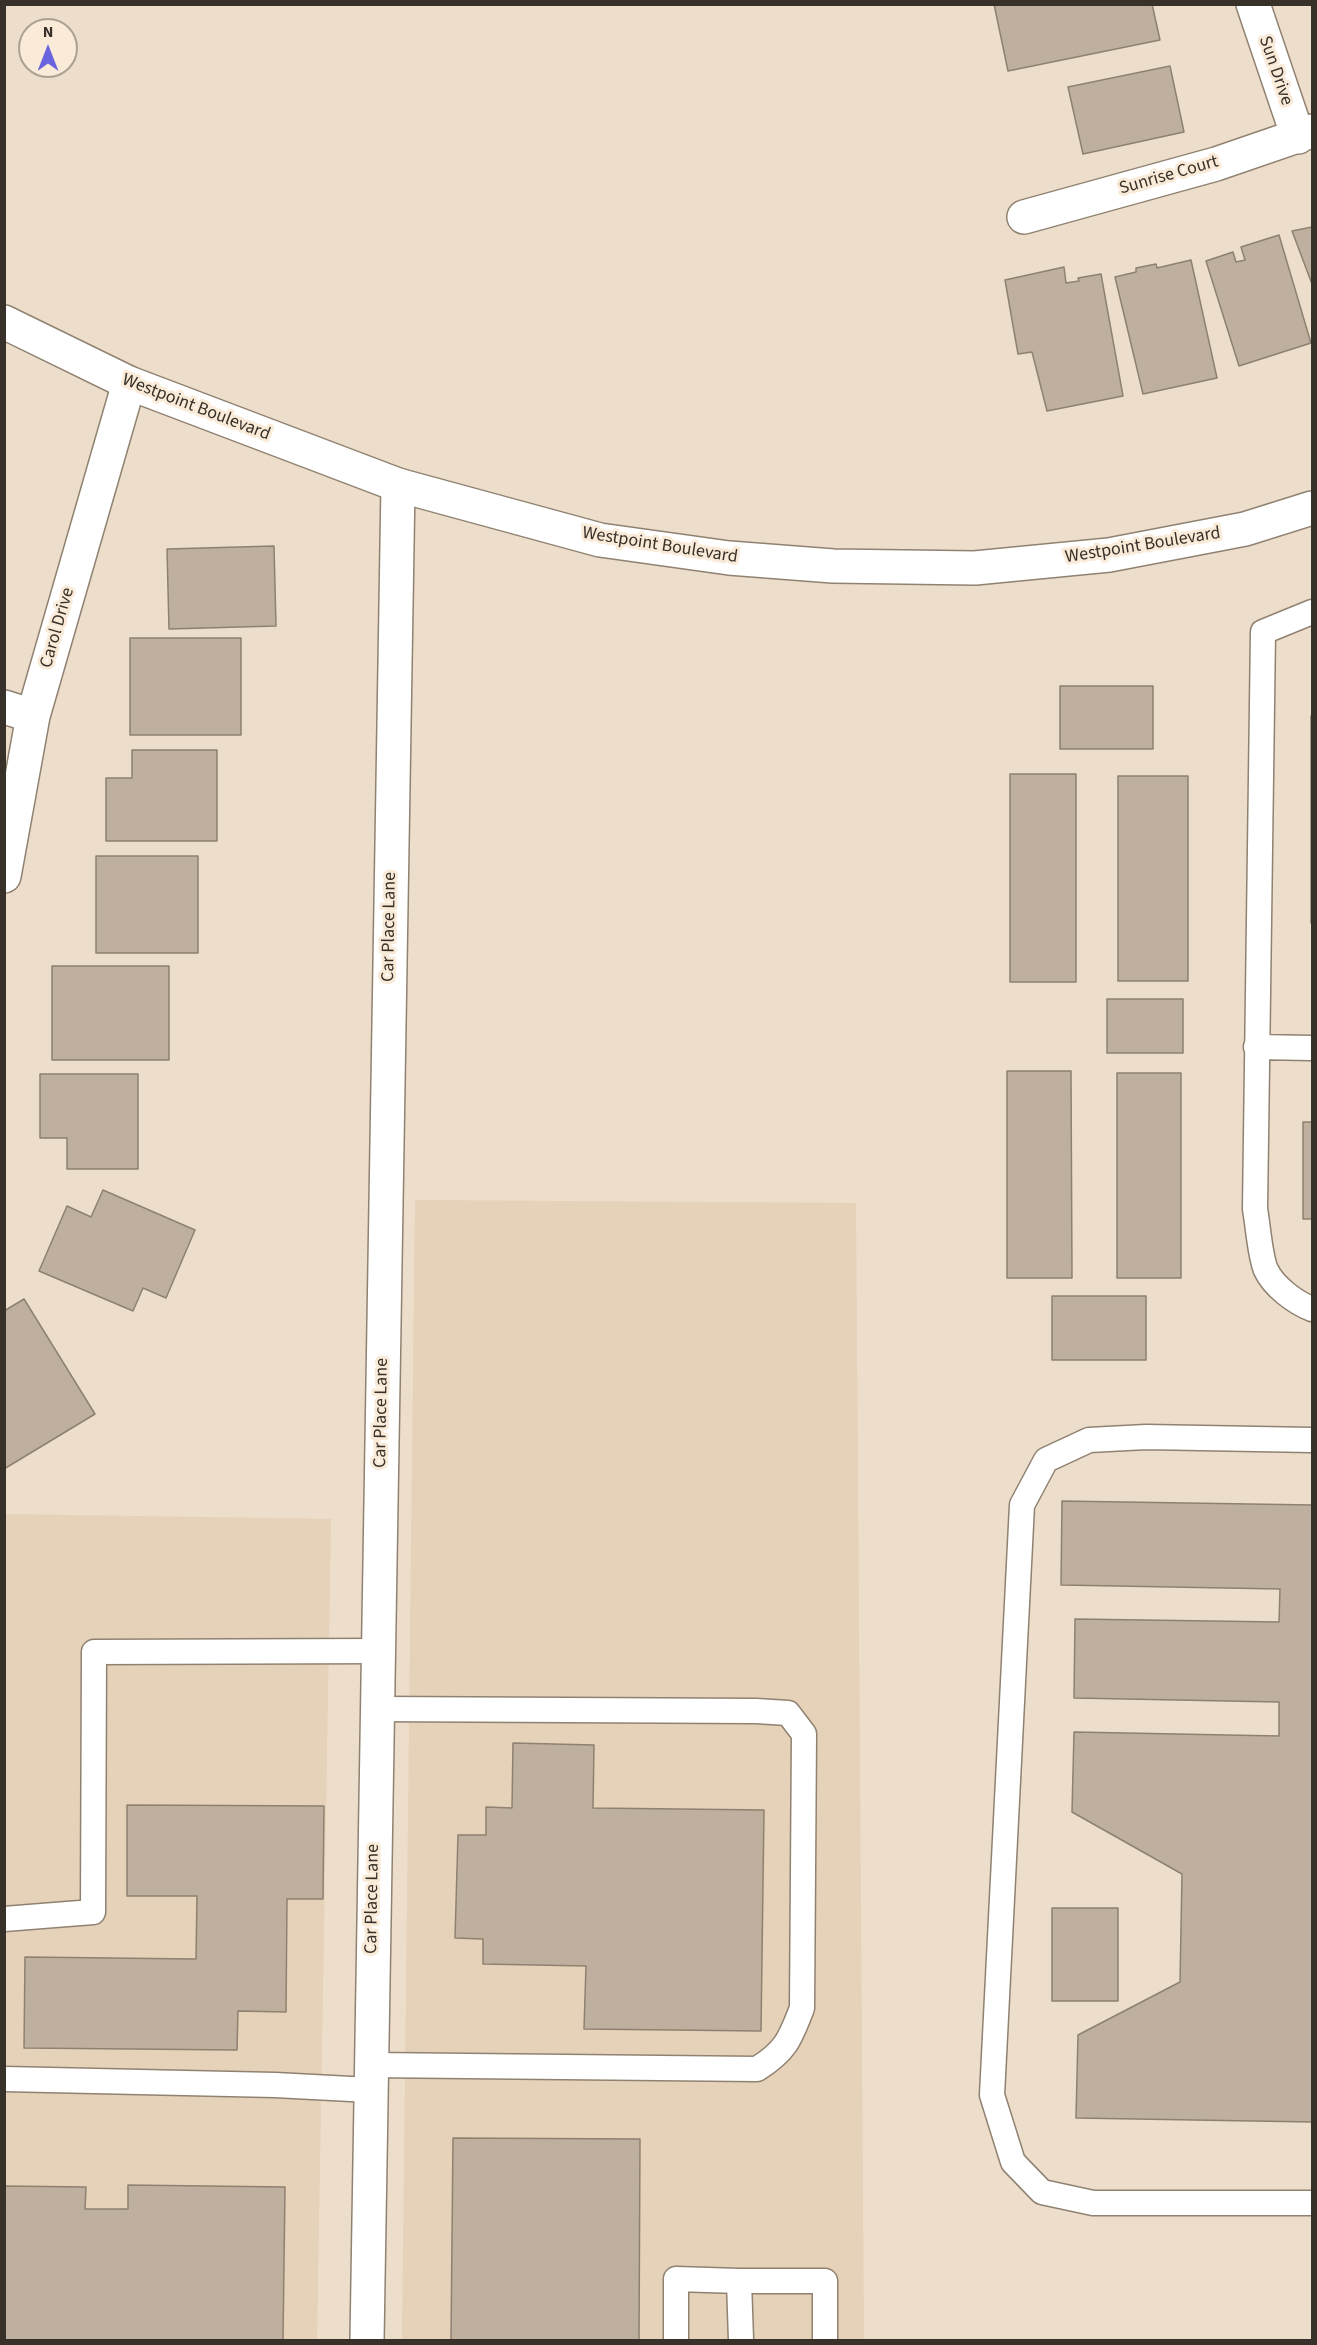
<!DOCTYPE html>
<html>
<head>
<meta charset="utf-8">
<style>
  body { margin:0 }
  #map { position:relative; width:1317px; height:2345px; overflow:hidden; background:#edddcb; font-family:"Source Sans 3",sans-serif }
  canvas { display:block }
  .frame { position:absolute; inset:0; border:6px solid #37312a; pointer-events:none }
  .north { position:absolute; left:18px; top:18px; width:60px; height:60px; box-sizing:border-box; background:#faead8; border:2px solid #aca092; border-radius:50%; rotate:0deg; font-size:16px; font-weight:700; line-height:24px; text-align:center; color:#37312a }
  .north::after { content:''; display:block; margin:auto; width:21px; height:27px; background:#6864de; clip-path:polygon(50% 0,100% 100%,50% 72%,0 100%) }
</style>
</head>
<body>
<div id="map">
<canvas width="1317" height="2345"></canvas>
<div class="frame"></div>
<div class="north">N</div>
</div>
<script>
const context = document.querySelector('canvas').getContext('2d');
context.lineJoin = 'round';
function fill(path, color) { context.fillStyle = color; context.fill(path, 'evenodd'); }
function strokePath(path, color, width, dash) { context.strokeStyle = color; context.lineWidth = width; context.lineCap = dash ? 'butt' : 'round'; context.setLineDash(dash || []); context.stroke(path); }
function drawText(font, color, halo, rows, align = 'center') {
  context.font = font + ' "Source Sans 3",sans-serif'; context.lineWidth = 6; context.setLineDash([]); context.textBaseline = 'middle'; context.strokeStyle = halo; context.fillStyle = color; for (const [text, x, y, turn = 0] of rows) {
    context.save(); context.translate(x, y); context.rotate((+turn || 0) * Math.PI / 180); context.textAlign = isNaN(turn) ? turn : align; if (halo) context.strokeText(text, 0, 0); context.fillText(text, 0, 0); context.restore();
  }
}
const built = new Path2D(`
  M415,1200L856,1203L864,2340H402Z
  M5,1514L331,1519L317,2340H5Z`);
const building = new Path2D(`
  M994,4H1152L1160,40L1008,71Z
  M1170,66L1184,132L1083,154L1068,87Z
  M1312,227V284L1292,231Z
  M1279,235L1311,343L1239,366L1206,261L1233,252L1236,262L1245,260L1241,247Z
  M1191,260L1217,378L1143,394L1115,277L1136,272V268L1156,264L1157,268Z
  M1064,267L1066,283L1079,281L1078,278L1101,274L1123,396L1047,411L1032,352L1018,354L1005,280Z
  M274,546L276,626L169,629L167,549Z
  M130,638H241V735H130Z
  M1060,686H1153V749H1060Z
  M1311,716H1312V923H1311Z
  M132,750H217V841H106V778H132Z
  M1010,774H1076V982H1010Z
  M1118,776H1188V981H1118Z
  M96,856H198V953H96Z
  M52,966H169V1060H52Z
  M1107,999H1183V1053H1107Z
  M1007,1071H1071L1072,1278H1007Z
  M1117,1073H1181V1278H1117Z
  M40,1074H138V1169H67V1138H40Z
  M1303,1122H1312V1219H1303Z
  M103,1190L195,1230L166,1298L143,1288L133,1311L39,1271L67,1206L91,1217Z
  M1052,1296H1146V1360H1052Z
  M24,1299L95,1414L4,1469V1311Z
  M1062,1501L1312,1505V2122L1076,2118L1078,2035L1180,1982L1182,1874L1072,1812L1074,1732L1279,1736V1702L1074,1698L1075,1619L1279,1622L1280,1589L1061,1585Z
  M513,1743L594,1745L593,1808L764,1810L761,2031L584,2029L586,1966L483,1964V1939L455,1938L458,1835H486V1807L512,1808Z
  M127,1805L324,1806L323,1899H287L286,2012L238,2011L237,2050L24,2048L25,1957L196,1959L197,1896H127Z
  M1052,1908H1118V2001H1052Z
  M453,2138L640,2139L639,2340H451Z
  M128,2185L285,2187L283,2340H4V2186L86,2187L85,2209H128Z`);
const service = new Path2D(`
  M1312,612L1263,632L1255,1209C1258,1225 1260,1257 1266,1270C1274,1287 1296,1303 1312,1309
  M1256,1047L1312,1048
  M1312,1440L1146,1437L1089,1440L1046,1460L1022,1505L992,2095L1013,2162L1042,2192L1093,2203H1312
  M4,1919L93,1912L94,1652L378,1651
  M370,2065L757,2069C786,2051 790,2039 802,2008L804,1734L788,1713L756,1711L376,1709
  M4,2079L275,2085L370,2090
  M676,2340V2279L739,2281
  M741,2340L739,2281H825V2340`);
const minor = new Path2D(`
  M1253,4L1298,137
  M1024,217L1216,164L1312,131
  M4,707L33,716
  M4,876L33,716L129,383
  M367,2340L398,485`);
const tertiary = new Path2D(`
  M4,322L129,383L398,485L600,540L729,558L833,566L975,568L1109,555L1245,529L1312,508`);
const streetNames = [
  ["Sun Drive",1275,71,71],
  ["Sunrise Court",1169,176,-16],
  ["Westpoint Boulevard",196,408,21],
  ["Westpoint Boulevard",660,546,9],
  ["Westpoint Boulevard",1143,546,-9],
  ["Carol Drive",58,628,-74],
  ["Car Place Lane",390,927,-89],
  ["Car Place Lane",382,1413,-89],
  ["Car Place Lane",373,1899,-89]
];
fill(built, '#e6d1b9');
fill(building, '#beaf9e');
strokePath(building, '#8f8170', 1.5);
strokePath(service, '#908271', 27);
strokePath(minor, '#908271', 36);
strokePath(tertiary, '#908271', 36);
strokePath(service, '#fff', 24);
strokePath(minor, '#fff', 33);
strokePath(tertiary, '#fff', 33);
drawText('18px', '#37312a', '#faead8', streetNames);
</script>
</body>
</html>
